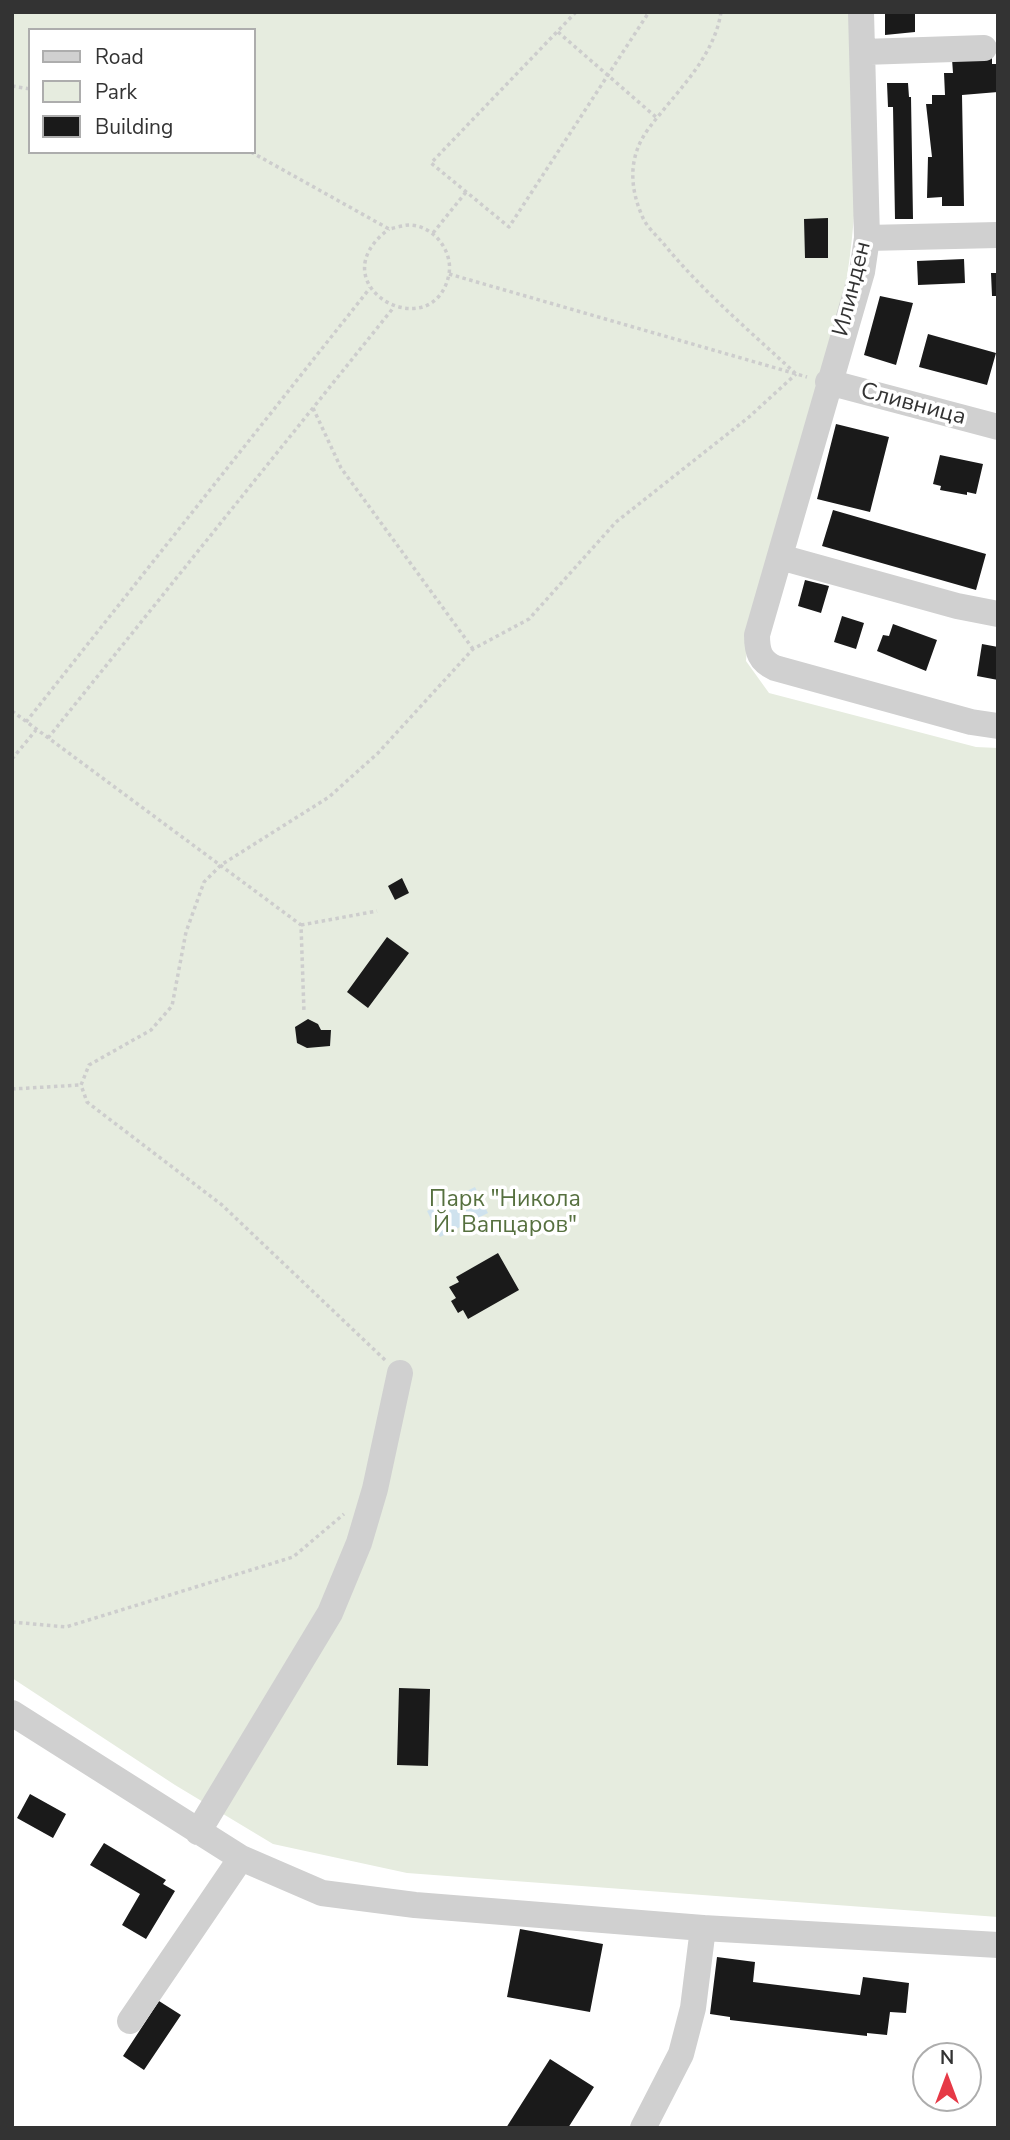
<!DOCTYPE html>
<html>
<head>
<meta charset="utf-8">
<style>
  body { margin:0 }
  #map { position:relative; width:1010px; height:2140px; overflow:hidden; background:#fff; font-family:"Nunito Sans",sans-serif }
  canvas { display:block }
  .frame { position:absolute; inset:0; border:14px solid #333; pointer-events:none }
  .legend { position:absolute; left:28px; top:28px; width:228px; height:126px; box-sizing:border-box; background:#fff; border:2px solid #adadad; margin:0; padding:9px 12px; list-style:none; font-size:21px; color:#333 }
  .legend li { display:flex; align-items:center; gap:14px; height:35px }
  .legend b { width:35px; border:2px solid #adadad }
  .north { position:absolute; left:912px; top:2042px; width:70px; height:70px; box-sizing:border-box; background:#fff; border:2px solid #adadad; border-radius:50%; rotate:0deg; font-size:19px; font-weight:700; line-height:28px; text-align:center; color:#333 }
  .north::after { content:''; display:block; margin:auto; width:24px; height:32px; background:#e63946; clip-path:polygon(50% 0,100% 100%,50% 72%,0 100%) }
</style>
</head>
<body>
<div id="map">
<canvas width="1010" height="2140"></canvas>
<div class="frame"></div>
<ul class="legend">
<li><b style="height:9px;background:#d0d0d0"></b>Road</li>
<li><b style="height:19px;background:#e6ecdf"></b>Park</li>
<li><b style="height:19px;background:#1a1a1a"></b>Building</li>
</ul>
<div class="north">N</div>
</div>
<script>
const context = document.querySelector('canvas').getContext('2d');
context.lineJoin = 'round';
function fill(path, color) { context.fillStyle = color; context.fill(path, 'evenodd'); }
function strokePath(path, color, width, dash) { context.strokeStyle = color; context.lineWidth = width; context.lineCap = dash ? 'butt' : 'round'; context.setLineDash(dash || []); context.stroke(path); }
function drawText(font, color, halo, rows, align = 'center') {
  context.font = font + ' "Nunito Sans",sans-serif'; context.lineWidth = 7; context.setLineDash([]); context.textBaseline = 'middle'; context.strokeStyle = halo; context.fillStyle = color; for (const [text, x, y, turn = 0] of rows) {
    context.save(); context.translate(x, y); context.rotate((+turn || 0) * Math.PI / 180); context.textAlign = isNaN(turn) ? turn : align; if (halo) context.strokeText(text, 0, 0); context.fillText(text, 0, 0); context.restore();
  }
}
const green = new Path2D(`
  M12,12H853C860,97 860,205 845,289L748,630L746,661L769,693L976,747L998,748V1917L407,1873L273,1844L175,1785L12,1678ZM30,30H254V152H30Z`);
const water = new Path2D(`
  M475,1187L488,1213L440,1237L427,1211Z`);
const building = new Path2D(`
  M885,12H915V32L885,35Z
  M992,58V64H998V92L962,95L964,206H942V197L927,198L928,157H932L926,104H932V95H945L944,73H953L952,59Z
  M887,83H908L909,97H911L913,219H895L893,107H888Z
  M828,218V258H805L804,219Z
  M964,259L965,283L918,285L917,261Z
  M991,273H998V296H992Z
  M880,296L913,303L896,365L864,355Z
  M928,334L996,353L987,385L919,367Z
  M836,424L889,437L870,512L817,499Z
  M940,455L983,464L976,494L967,492V495L940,490L941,486L933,484Z
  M833,510L986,554L976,590L822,546Z
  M805,580L829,586L821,613L798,606Z
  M842,616L864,623L856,649L834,642Z
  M893,624L937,640L926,671L877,651L883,635L889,636Z
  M982,644L998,647V680L977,676Z
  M402,878L409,893L395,900L388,886Z
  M387,937L409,953L368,1008L347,992Z
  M308,1019L318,1024L321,1030H331L330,1046L307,1048L297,1043L295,1027Z
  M498,1253L519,1290L468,1319L463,1310L458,1313L451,1301L456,1298L449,1287L459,1282L456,1277Z
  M399,1688L430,1689L428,1766L397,1765Z
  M30,1794L66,1814L53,1838L17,1818Z
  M104,1843L166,1880L163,1884L175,1891L146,1939L122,1925L140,1894L90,1865Z
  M520,1929L603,1944L590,2012L507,1997Z
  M717,1957L755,1962L753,1982L860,1995L863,1977L909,1983L906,2013L890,2012L887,2035L867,2033V2036L730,2020V2017L710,2014Z
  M159,2001L181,2015L144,2070L123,2056Z
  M550,2059L594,2087L568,2128H506Z`);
const path = new Path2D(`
  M576,12L431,163L509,227L649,12
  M721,12C714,58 676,92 649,128C628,156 629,187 643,218C647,227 656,235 663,243C702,291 751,332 796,374
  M558,32L657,118
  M12,86L30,89
  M251,152L389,229C395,228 403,225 410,225C434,226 453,251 449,274C434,350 314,285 389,229
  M433,233L466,192
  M449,274L807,377
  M313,408L341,468L473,649
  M12,711L301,925L304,1012
  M26,722L370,288
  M48,738L394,307
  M12,759L36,730
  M301,925L377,911
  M12,1089L80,1085
  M385,1360L222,1205L87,1102L81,1085L89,1065L151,1030L172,1006L186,932L204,882L221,865L329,797L378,753L473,649L529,619L616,522L749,417L796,374
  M12,1622L66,1627L293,1557L344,1514`);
const minor = new Path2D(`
  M861,12L867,238L862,272L757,635C757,652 760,661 775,668L971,722L998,726
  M863,52L984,48
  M867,238L998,235
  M828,382L998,427
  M780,557L957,606L998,614
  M12,1713L241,1858L322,1893L415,1905L703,1928L998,1945
  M198,1832L330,1613L359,1543L375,1489L400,1373
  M130,2021L241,1858
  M643,2128L681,2054L693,2008L703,1928`);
const streetNames = [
  ["Илинден",853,289,-76],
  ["Сливница",913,405,15]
];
const parkNames = [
  ["Парк \"Никола",505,1200],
  ["Й. Вапцаров\"",505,1226]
];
fill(green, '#e6ecdf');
fill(water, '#cfe2ee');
fill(building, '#1a1a1a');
strokePath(path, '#cdcdcd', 3.5, [3.5, 3.5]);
strokePath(minor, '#d0d0d0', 26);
drawText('23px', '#333', '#fff', streetNames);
drawText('23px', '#56703f', '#fff', parkNames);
</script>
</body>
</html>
